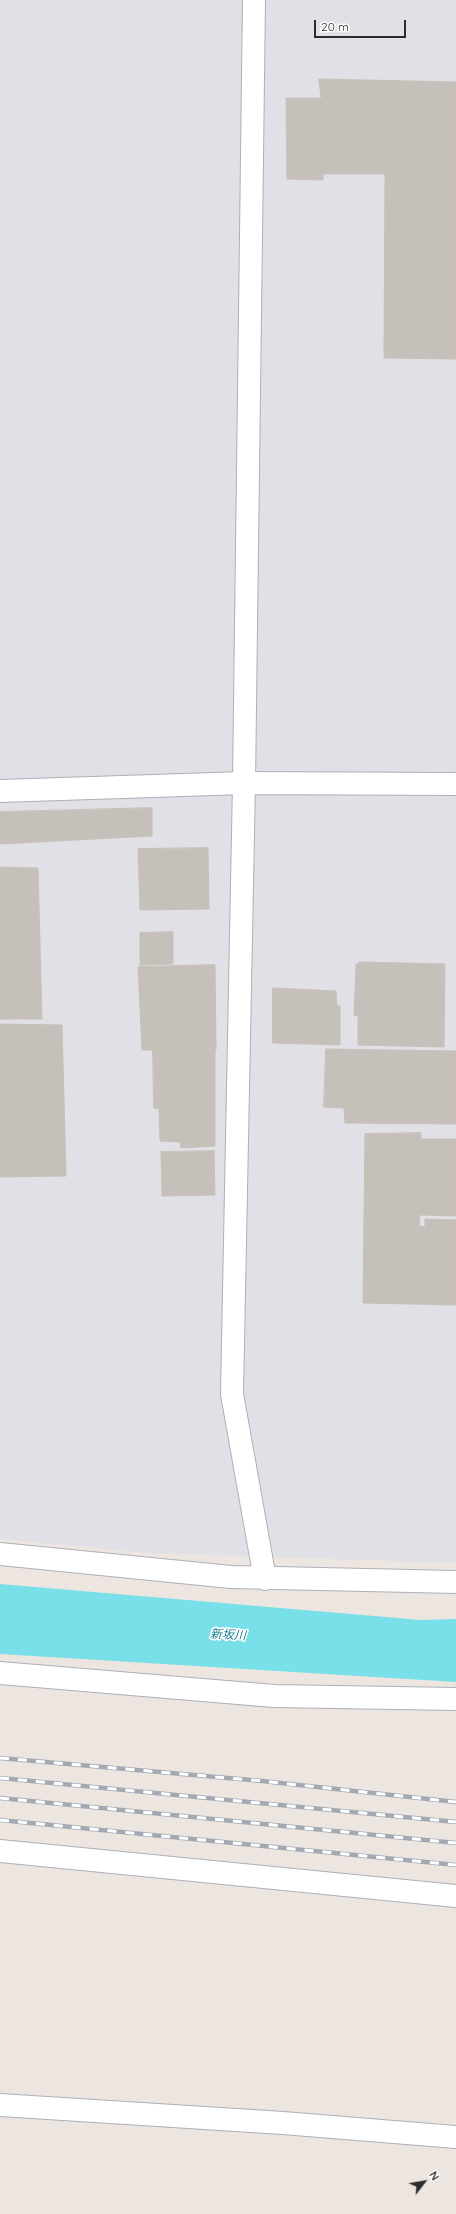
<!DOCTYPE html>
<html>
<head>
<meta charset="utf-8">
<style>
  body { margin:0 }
  #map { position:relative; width:456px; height:2214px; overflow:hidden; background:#ede5e0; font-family:Quicksand,sans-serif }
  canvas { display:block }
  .north { position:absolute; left:404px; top:2162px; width:40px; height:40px; -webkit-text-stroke:3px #fff; paint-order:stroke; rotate:59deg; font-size:11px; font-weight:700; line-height:16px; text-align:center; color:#2c2c2c }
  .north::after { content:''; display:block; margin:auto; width:14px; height:18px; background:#2c2c2c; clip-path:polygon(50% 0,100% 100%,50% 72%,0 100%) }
  .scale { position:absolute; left:314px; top:20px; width:92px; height:18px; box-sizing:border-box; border:2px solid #2c2c2c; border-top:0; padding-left:5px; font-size:12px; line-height:14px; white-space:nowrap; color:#2c2c2c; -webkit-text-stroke:3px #fff; paint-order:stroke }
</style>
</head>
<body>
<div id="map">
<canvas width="456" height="2214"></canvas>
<div class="north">N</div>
<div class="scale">20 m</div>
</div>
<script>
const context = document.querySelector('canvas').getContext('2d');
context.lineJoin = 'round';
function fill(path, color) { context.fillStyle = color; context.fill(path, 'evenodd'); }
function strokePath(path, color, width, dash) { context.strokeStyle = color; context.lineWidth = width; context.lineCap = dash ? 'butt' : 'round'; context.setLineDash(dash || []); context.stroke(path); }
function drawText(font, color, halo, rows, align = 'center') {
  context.font = font + ' Quicksand,"Noto Sans JP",sans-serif'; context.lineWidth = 3; context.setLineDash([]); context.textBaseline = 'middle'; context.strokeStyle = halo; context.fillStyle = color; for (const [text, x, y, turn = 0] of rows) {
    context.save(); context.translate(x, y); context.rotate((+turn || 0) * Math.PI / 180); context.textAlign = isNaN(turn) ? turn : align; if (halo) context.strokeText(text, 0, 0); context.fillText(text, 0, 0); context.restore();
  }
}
const industrial = new Path2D(`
  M0,0H456V1563L146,1553L0,1539Z`);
const water = new Path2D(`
  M0,1584L421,1620L456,1619V1682L0,1654Z`);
const building = new Path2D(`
  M319,79L456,82V359L384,358L385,174H323V180L287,179L286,98H321Z
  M152,808V836L0,844V812Z
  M208,848L209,909L140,910L138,849Z
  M0,867L38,868L42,1019H0Z
  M173,932V964L140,965V933Z
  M359,962L445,964L444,1047L358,1045V1015L354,1016L356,964H359Z
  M215,965L216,1050H142L138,967Z
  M273,988L336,991L337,1006H340V1045L273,1043Z
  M0,1024L62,1025L66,1176L0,1177Z
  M326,1049L456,1051V1124L345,1123L344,1108L324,1107Z
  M153,1050H215V1146L181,1148L180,1142L160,1141L159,1109L154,1108Z
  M421,1133V1139H456V1216L420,1215L419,1226L425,1227V1219L456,1220V1305L363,1303L365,1134Z
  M214,1151L215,1195L162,1196L161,1152Z`);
const street = new Path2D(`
  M254,0L244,783L232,1394L265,1579
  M0,1554L231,1577L456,1582
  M0,1673L274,1696L456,1699
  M0,1851L456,1896
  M0,2105L283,2123L456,2137`);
const secondary = new Path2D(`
  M0,791L244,783L456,784`);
const rail = new Path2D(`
  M0,1758L262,1781L456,1802
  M0,1778L456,1822
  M0,1798L456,1843
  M0,1820L456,1865`);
const waterNames = [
  ["新坂川",228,1635,3]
];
fill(industrial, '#e0e0e6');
fill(water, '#79e0e9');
fill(building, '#c6c0bb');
strokePath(building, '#c9c0b9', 1);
strokePath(street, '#acb0b8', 24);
strokePath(secondary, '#acb0b8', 24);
strokePath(street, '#fff', 22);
strokePath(secondary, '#fff', 22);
strokePath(rail, '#a2a9b5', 4.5);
strokePath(rail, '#fff', 3, [9]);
drawText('italic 12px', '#147d91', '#fff', waterNames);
</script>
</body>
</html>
